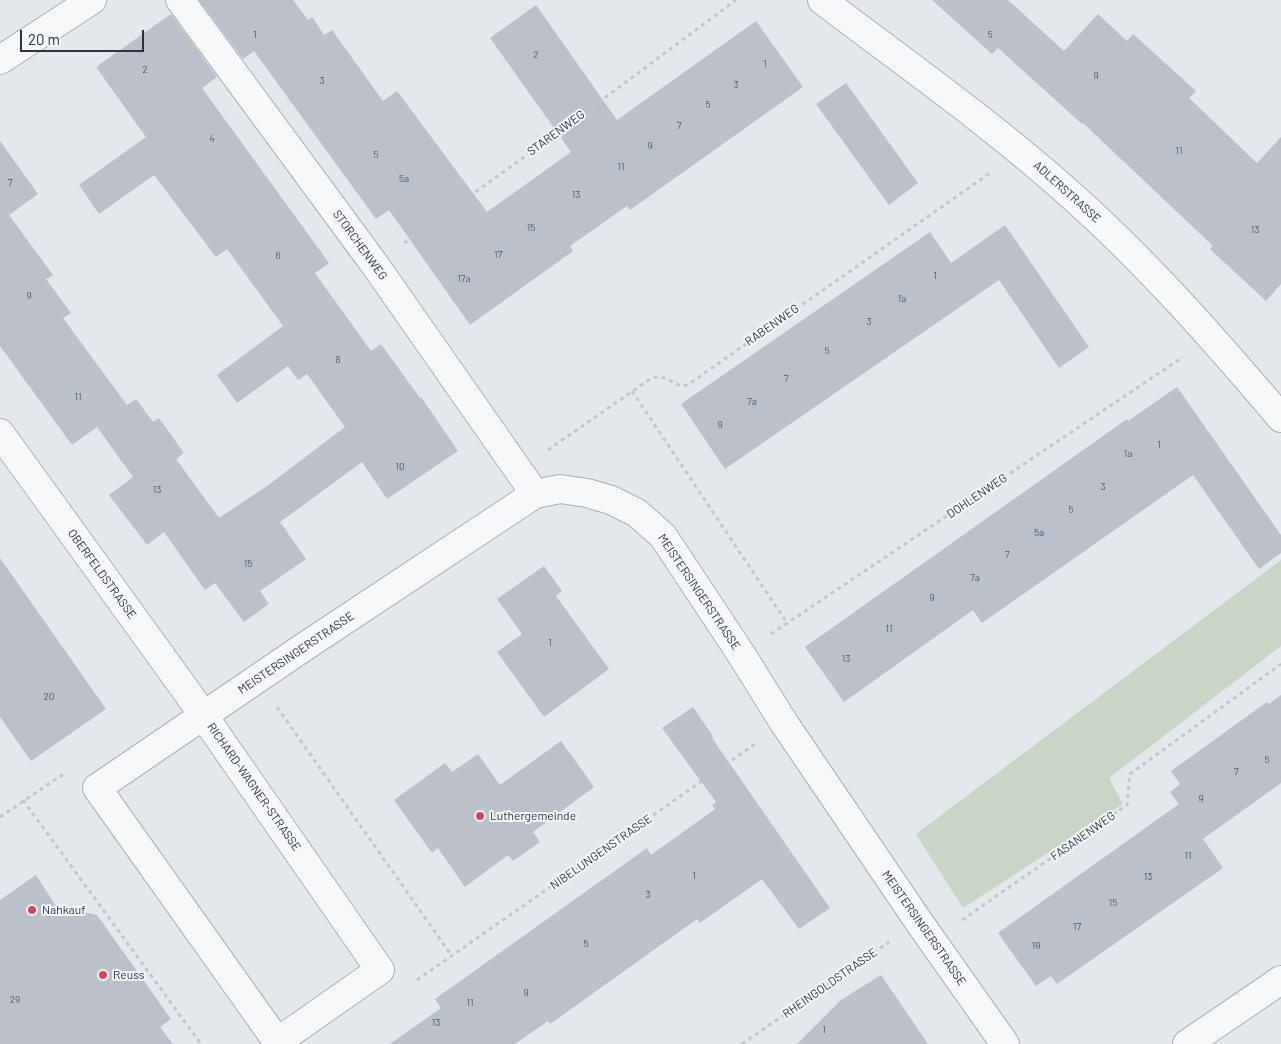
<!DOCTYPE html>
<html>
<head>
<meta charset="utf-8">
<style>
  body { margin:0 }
  #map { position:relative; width:1281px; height:1044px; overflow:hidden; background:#e4e7ec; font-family:Barlow,sans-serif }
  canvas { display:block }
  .scale { position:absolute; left:20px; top:30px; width:124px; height:22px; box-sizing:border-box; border:2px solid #2b3445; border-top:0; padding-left:6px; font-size:15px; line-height:18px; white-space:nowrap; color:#2b3445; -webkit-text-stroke:4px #f4f6f9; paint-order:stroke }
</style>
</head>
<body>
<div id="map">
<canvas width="1281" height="1044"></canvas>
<div class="scale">20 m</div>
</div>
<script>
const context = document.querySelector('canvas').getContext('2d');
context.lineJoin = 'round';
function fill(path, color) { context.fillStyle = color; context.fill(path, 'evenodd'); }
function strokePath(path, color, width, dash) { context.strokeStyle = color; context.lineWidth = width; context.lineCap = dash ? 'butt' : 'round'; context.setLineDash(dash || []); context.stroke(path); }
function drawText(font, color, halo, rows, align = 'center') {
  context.font = font + ' Barlow,sans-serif'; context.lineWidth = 4; context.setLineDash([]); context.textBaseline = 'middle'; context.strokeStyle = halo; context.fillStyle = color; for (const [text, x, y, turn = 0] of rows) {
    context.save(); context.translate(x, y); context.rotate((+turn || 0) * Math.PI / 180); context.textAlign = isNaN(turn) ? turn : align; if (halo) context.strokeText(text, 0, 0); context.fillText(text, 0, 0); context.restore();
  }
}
const green = new Path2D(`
  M1281,560V646L1109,778L1123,804L963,908L916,834Z`);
const building = new Path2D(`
  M199,0H293L308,20L312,17L324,35L332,30L383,101L397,91L487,212L571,152L490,38L536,5L617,120L756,21L803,87L630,210L627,206L570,246L573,251L470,325L389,210L376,219L254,51L243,59Z
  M932,0H1008L1064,51L1098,14L1127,41L1133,34L1196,91L1189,98L1257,163L1281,137V284L1266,301L1210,249L1213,246L1083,123L1082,124L998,48L992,54Z
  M171,14L217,77L202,88L329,263L315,273L371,351L381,344L420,398L421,397L458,451L387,499L362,462L280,522L306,559L260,591L269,604L244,622L215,583L205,590L164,532L147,545L109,495L133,477L97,427L72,445L0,346V141L38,194L9,215L53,275L46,279L71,313L63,318L127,405L136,399L153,422L159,418L184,453L176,459L219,518L267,486L345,427L307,374L298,380L288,366L237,403L217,375L283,326L227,249L216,257L154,175L99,214L79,185L146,137L96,67Z
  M846,83L918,183L889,205L816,104Z
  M1005,225L1089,347L1059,368L999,280L725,469L681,404L930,232L951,263Z
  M1177,387L1281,535V553L1259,569L1193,475L982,623L973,610L844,702L805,647L1127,419L1128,421Z
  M0,558L106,709L31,761L0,717Z
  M544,566L562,591L556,596L609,669L544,717L497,652L522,634L497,599Z
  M1281,695V783L1203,839L1223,868L1057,984L1051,976L1036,986L998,933L1179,804L1170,792L1180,784L1171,771L1267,702L1269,704Z
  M693,707L713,736L712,738L830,908L799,929L762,879L700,923L697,919L550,1024L548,1021L515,1044H390L441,1008L435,999L647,848L651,855L715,809L712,805L716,802L662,728Z
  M561,741L594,787L533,832L540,842L513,861L508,855L465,887L438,848L432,853L394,800L445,763L452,772L478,754L500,785Z
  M36,875L56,906L97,915L171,1019L160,1027L173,1044H0V900Z
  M881,975L928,1044H797L841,1000Z`);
const path = new Path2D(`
  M404,243L548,140L736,0
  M632,391L787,623
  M548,450L650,379C669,371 674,391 689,384L990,173
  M771,634L1183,357
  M277,707L452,956
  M23,800L201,1044
  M0,817L65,773
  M962,920L1127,805L1130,774L1281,664
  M417,980L755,744
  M742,1044L889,942`);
const minor = new Path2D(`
  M180,0L375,265L535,494
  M822,0C906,64 993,125 1072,196C1148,264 1215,340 1281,418
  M0,60L92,0
  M0,433L187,692L380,970L277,1042
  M279,1044L97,788L304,647L535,494L560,489L587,493L611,500L637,513L663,536L741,654L784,723L919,922L1005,1044
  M1187,1044L1281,980`);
const markers = [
  [480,816,5,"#d1495b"],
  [32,910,5,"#d1495b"],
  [103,975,5,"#d1495b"]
];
const numberNames = [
  ["1",255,35],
  ["5",990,35],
  ["2",536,55],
  ["1",765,64],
  ["2",145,70],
  ["9",1096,76],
  ["3",322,81],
  ["3",736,85],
  ["5",708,105],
  ["7",679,126],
  ["4",212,139],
  ["9",650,146],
  ["11",1179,151],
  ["5",376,155],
  ["11",621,167],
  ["5a",404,179],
  ["7",10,183],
  ["13",576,195],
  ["15",531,228],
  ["13",1255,230],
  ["17",498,255],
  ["6",278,256],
  ["1",935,276],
  ["17a",464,279],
  ["9",29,296],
  ["1a",902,299],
  ["3",869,322],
  ["5",827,351],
  ["8",338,360],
  ["7",786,379],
  ["11",78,397],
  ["7a",752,402],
  ["9",720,425],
  ["1",1159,445],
  ["1a",1128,454],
  ["10",400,467],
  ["3",1103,487],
  ["13",157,490],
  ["5",1071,510],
  ["5a",1039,533],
  ["7",1007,555],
  ["15",248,564],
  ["7a",975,578],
  ["9",932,598],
  ["11",889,629],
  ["1",550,643],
  ["13",846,659],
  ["20",49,697],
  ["5",1267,760],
  ["7",1236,772],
  ["9",1201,799],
  ["11",1188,856],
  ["1",694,876],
  ["13",1148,877],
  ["3",648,895],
  ["15",1113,903],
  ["17",1077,927],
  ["5",586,944],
  ["19",1036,946],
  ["9",526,993],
  ["29",15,1000],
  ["11",470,1003],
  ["13",436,1023],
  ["1",824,1030]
];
const streetNames = [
  ["STARENWEG",556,133,-36],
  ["ADLERSTRASSE",1067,192,42],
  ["STORCHENWEG",360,245,54],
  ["RABENWEG",772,325,-35],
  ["DOHLENWEG",977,496,-34],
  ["OBERFELDSTRASSE",102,574,54],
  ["MEISTERSINGERSTRASSE",699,592,56],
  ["MEISTERSINGERSTRASSE",296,653,-34],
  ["RICHARD-WAGNER-STRASSE",254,787,55],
  ["FASANENWEG",1083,836,-35],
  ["NIBELUNGENSTRASSE",601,852,-35],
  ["MEISTERSINGERSTRASSE",924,928,55],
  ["RHEINGOLDSTRASSE",830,983,-35]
];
const poiNames = [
  ["Luthergemeinde",490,816],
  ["Nahkauf",42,910],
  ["Reuss",113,975]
];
fill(green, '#c9d6c5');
fill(building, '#bbc0ca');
strokePath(minor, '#a9aeb7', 30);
strokePath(path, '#c2c5cb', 3, [4, 4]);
strokePath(minor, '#f7f8fa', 28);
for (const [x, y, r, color] of markers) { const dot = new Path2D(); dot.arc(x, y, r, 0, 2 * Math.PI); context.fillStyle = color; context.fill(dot); strokePath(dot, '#f4f6f9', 2); }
drawText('10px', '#4f5766', null, numberNames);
drawText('12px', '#2b3445', '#f4f6f9', streetNames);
drawText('12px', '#2b3445', '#f4f6f9', poiNames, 'left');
</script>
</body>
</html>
